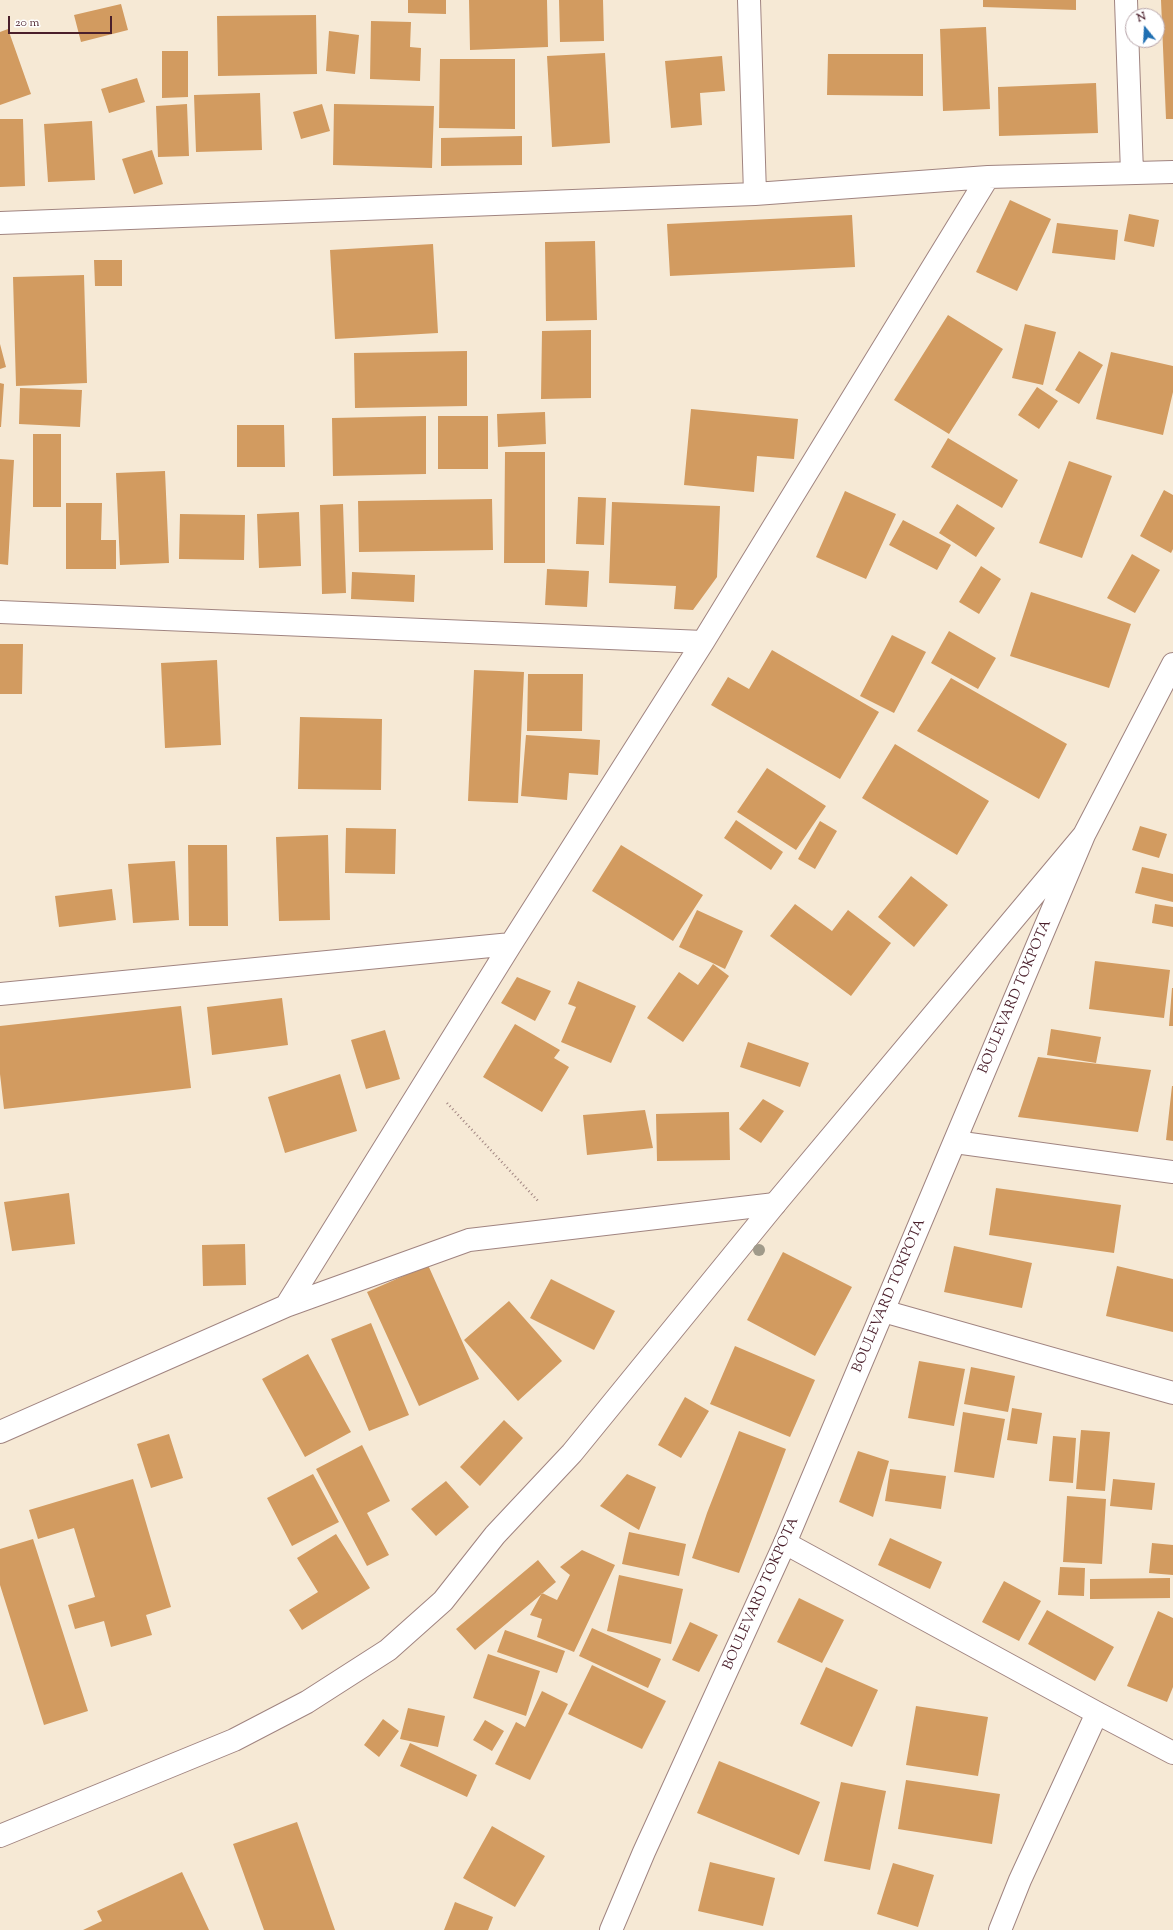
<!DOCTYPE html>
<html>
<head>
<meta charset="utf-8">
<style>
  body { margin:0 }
  #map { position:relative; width:1173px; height:1930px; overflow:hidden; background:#f6e9d5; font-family:"Sorts Mill Goudy",serif }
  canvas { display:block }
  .north { position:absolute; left:1125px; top:8px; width:40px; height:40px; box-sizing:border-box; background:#fff; border:1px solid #b7a5aa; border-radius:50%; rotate:342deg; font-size:11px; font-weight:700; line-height:16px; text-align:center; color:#4a1f2b }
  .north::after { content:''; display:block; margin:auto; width:14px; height:18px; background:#1f6fb2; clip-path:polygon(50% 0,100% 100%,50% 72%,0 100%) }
  .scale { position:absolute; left:8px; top:16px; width:104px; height:18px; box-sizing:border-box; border:2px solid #4a1f2b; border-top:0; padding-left:5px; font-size:12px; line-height:14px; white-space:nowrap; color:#4a1f2b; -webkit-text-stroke:3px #fff; paint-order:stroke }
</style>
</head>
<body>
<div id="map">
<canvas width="1173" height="1930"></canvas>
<div class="north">N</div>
<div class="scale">20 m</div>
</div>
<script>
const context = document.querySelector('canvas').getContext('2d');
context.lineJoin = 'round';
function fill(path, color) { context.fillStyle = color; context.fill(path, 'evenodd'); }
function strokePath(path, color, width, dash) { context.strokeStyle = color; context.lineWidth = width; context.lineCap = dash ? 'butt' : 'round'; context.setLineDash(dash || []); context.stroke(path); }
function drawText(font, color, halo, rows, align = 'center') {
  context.font = font + ' "Sorts Mill Goudy",serif'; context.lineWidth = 3; context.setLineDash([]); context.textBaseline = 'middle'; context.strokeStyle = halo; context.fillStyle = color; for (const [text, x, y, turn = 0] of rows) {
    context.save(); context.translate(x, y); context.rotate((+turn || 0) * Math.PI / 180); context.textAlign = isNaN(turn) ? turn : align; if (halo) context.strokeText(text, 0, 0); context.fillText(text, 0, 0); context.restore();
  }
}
const building = new Path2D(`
  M408,0H446V14L408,13Z
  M469,0H547L548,47L470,50Z
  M559,0H603L604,41L560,42Z
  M983,0H1076V10L983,7Z
  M1161,0H1173V119H1166Z
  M121,4L128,30L81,42L74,15Z
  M316,15L317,74L218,76L217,16Z
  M371,21L411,22L410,47L421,48L420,81L370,79Z
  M986,27L990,109L943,111L940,29Z
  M8,29L31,94L0,105V32Z
  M329,31L359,35L355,74L326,71Z
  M162,51H188V97L162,98Z
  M605,53L610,143L552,147L547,56Z
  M828,54H923V96L827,95Z
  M722,56L725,91L700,93L702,125L671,128L665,61Z
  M440,59H515V129L439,128Z
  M137,78L145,102L109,113L101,89Z
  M1096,83L1098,133L999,136L998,87Z
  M260,93L262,150L196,152L194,95Z
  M187,104L189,156L158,157L156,106Z
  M322,104L330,131L301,139L293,112Z
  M334,104L434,106L432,168L333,165Z
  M0,119H23L25,186L0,187Z
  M92,121L95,180L48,182L44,124Z
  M522,136V165L441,166V138Z
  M152,150L163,184L134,194L122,159Z
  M1010,200L1051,219L1017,291L976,272Z
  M1129,214L1159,220L1154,247L1124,241Z
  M852,215L855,267L670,276L667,224Z
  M1057,223L1118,230L1115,260L1052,253Z
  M595,241L597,320L546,321L545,242Z
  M433,244L438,333L335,339L330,250Z
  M94,260H122V286H95Z
  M84,275L87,383L16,386L13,277Z
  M948,315L1003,349L949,434L894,400Z
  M1025,324L1056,332L1043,385L1012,378Z
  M591,330V398L541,399L542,331Z
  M0,344L6,367L0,369Z
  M467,351V406L355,408L354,353Z
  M1079,351L1103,365L1079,404L1055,390Z
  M1111,352L1173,366V392L1163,435L1096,419Z
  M0,383L4,384L1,427H0Z
  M1037,387L1058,401L1039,429L1018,415Z
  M20,388L82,390L80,427L19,424Z
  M691,409L798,419L794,459L757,456L754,492L684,485Z
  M545,412L546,444L498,447L497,414Z
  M426,416V474L333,476L332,418Z
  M438,416H488V469H438Z
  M237,425H284L285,467H237Z
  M33,434H61V507H33Z
  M948,438L1018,480L1002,508L931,467Z
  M505,452H545V563H504Z
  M0,459L14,460L8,565L0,564Z
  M1069,461L1112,476L1082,558L1039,543Z
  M165,471L169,563L120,565L116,473Z
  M1164,490L1173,495V549L1171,553L1140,536Z
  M845,491L896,514L866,579L816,557Z
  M578,497L606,498L604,545L576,544Z
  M492,499L493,550L359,552L358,501Z
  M612,502L720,506L717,577L693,610L674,609L676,586L609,583Z
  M66,503H102L101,540H116V569H66Z
  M343,504L346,593L322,594L320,505Z
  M957,504L995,528L976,557L939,533Z
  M299,512L301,566L259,568L257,514Z
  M180,514L245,515L244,560L179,559Z
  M903,520L951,545L937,570L889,545Z
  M1132,554L1160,570L1135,613L1107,598Z
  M981,566L1001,579L979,614L959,602Z
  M547,569L589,571L587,607L545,605Z
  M352,572L415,575L414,602L351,599Z
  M1031,592L1131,624L1109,688L1010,656Z
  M949,631L996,658L978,689L931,663Z
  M892,635L926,652L894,713L860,696Z
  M0,644H23L22,694H0Z
  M772,650L879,712L840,779L711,705L728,677L749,689Z
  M217,660L221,745L165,748L161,663Z
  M474,670L524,672L518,803L468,801Z
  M528,674H583L582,731H527Z
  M951,678L1067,744L1039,799L917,731Z
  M300,717L382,719L381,790L298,789Z
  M526,735L600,740L598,775L569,773L567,800L521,796Z
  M895,744L989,801L957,855L862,798Z
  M767,768L826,806L796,850L737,812Z
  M736,820L783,852L771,870L724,838Z
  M820,821L837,831L815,869L798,859Z
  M1140,826L1167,834L1159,858L1132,850Z
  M346,828L396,829L395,874L345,873Z
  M328,835L330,920L279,921L276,837Z
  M188,845H227L228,926H189Z
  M621,845L703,895L673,941L592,891Z
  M175,861L179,920L133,923L128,864Z
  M1142,867L1173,874V902L1135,893Z
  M911,876L948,905L914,947L878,917Z
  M112,889L116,920L59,927L55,896Z
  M795,904L832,931L848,910L891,943L851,996L770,936Z
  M1155,904L1173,907V927L1152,923Z
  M697,910L743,931L725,969L679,947Z
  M1095,961L1170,970L1164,1018L1089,1009Z
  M713,964L729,976L683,1042L647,1018L679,972L698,985Z
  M517,977L551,991L535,1021L501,1003Z
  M578,981L636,1006L611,1063L561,1042L576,1007L568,1004Z
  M1172,988H1173V1026H1169Z
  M282,998L288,1045L212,1055L207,1007Z
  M181,1006L191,1088L4,1109L0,1074V1026Z
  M515,1024L560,1050L554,1058L569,1067L542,1112L483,1077Z
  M1051,1029L1101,1037L1096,1063L1047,1055Z
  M385,1030L400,1079L366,1089L351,1040Z
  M748,1042L809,1063L800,1087L740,1067Z
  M1038,1057L1151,1070L1138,1132L1018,1117Z
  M340,1074L357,1131L285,1153L268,1097Z
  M1172,1086H1173V1141L1166,1140Z
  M763,1099L784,1111L761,1143L739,1129Z
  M645,1110L653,1148L587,1155L583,1115Z
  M729,1112L730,1160L657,1161L656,1114Z
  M996,1188L1121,1205L1114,1253L989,1235Z
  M69,1193L75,1244L12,1251L4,1202Z
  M245,1244L246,1285L203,1286L202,1245Z
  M954,1246L1032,1263L1022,1308L944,1292Z
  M783,1252L852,1287L815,1356L747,1320Z
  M428,1265L479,1379L419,1406L367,1292Z
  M1117,1266L1173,1279V1332L1106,1316Z
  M551,1279L615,1311L594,1350L530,1318Z
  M509,1301L562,1361L518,1401L464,1340Z
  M371,1323L409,1415L369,1431L331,1339Z
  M735,1346L815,1380L790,1437L710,1404Z
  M308,1354L351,1432L305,1457L262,1379Z
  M919,1361L965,1369L954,1426L908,1418Z
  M971,1367L1015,1376L1008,1412L964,1404Z
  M685,1397L709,1411L681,1458L658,1445Z
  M1012,1408L1042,1413L1037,1444L1007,1440Z
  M963,1412L1005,1419L994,1478L954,1472Z
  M504,1420L523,1438L480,1486L460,1467Z
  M1081,1430L1110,1432L1105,1491L1076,1489Z
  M739,1431L786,1449L739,1573L692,1558L707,1513Z
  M169,1434L183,1478L151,1488L137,1444Z
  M1053,1436L1076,1438L1073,1483L1049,1481Z
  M362,1445L390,1501L367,1513L389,1555L367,1566L316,1469Z
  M858,1451L889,1461L873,1517L839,1502Z
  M890,1469L946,1476L941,1509L885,1501Z
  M313,1474L339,1522L292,1546L267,1498Z
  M627,1474L656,1487L639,1530L600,1506Z
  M133,1479L171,1607L146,1615L152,1635L111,1647L104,1621L75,1629L68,1605L95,1597L74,1528L38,1539L29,1510Z
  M1113,1479L1155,1483L1152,1510L1110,1506Z
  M446,1481L469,1507L436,1536L411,1509Z
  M1067,1496L1106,1499L1102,1564L1063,1562Z
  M629,1532L686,1544L679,1576L622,1564Z
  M336,1534L370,1588L302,1630L289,1610L318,1592L297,1558Z
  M890,1538L942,1562L930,1589L878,1565Z
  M33,1539L88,1711L44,1725L0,1585V1549Z
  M1152,1543L1173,1545V1575L1149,1573Z
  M582,1550L615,1565L574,1652L537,1637L542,1619L530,1615L542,1593L557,1600L570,1575L560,1567Z
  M538,1560L556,1582L475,1650L456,1629Z
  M1060,1567L1085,1568L1084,1596L1058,1595Z
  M619,1575L683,1589L671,1644L607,1631Z
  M1170,1578V1598L1090,1599V1579Z
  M1004,1581L1041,1601L1019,1641L982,1622Z
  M799,1598L844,1620L822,1663L777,1642Z
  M1047,1610L1114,1647L1095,1681L1028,1644Z
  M1158,1611L1173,1618V1687L1167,1702L1127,1686Z
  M690,1622L718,1635L699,1672L672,1660Z
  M592,1628L661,1659L648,1688L579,1656Z
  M505,1630L565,1651L557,1673L497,1652Z
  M488,1654L540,1671L526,1716L473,1698Z
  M592,1665L666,1701L642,1749L568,1714Z
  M826,1667L878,1690L852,1747L800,1724Z
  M542,1691L568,1704L530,1780L495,1764L516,1722L525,1727Z
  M916,1706L988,1717L978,1776L906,1765Z
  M408,1708L445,1716L438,1747L400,1739Z
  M383,1719L399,1731L379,1757L364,1745Z
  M485,1720L504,1731L492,1751L473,1740Z
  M410,1743L477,1775L467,1797L400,1766Z
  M719,1761L820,1802L799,1855L697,1813Z
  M906,1780L1000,1794L992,1844L898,1829Z
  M841,1782L886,1791L870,1870L824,1861Z
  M297,1822L335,1930H264L233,1844Z
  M492,1826L545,1856L515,1907L463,1878Z
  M710,1862L775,1878L763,1926L698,1911Z
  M893,1863L934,1875L918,1927L877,1914Z
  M182,1872L209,1930H83L102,1921L97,1911Z
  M455,1902L493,1917L488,1930H444Z`);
const path = new Path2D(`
  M447,1103L539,1202`);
const minor = new Path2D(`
  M749,0L755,194
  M1126,0L1132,173
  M0,223L755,194L988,177L1173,172
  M0,612L703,642
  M0,994L511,944
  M955,1142L1173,1172
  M286,1306L511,944L703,642L988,177
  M883,1311L1173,1393
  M0,1432L286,1306L469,1240L775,1204
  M785,1543L1097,1713L1173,1753
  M1000,1930L1020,1880L1097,1713`);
const tertiary = new Path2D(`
  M0,1836L234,1740L307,1702L388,1650L443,1601L495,1535L572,1453L775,1204L1084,835
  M611,1930L644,1852L785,1543L1084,835L1173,664`);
const trees = [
  [759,1250]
];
const streetNames = [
  ["BOULEVARD TOKPOTA",1016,997,-67],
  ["BOULEVARD TOKPOTA",890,1296,-67],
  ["BOULEVARD TOKPOTA",762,1594,-66]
];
fill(building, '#d29b60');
strokePath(minor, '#a08480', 24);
strokePath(tertiary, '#a08480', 24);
strokePath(path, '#a08480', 2.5, [1, 3]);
strokePath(minor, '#fff', 22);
strokePath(tertiary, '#fff', 22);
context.fillStyle = '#a09a8a';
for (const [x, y] of trees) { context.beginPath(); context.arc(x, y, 6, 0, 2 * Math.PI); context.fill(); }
drawText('14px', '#4a1f2b', '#fff', streetNames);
</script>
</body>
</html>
